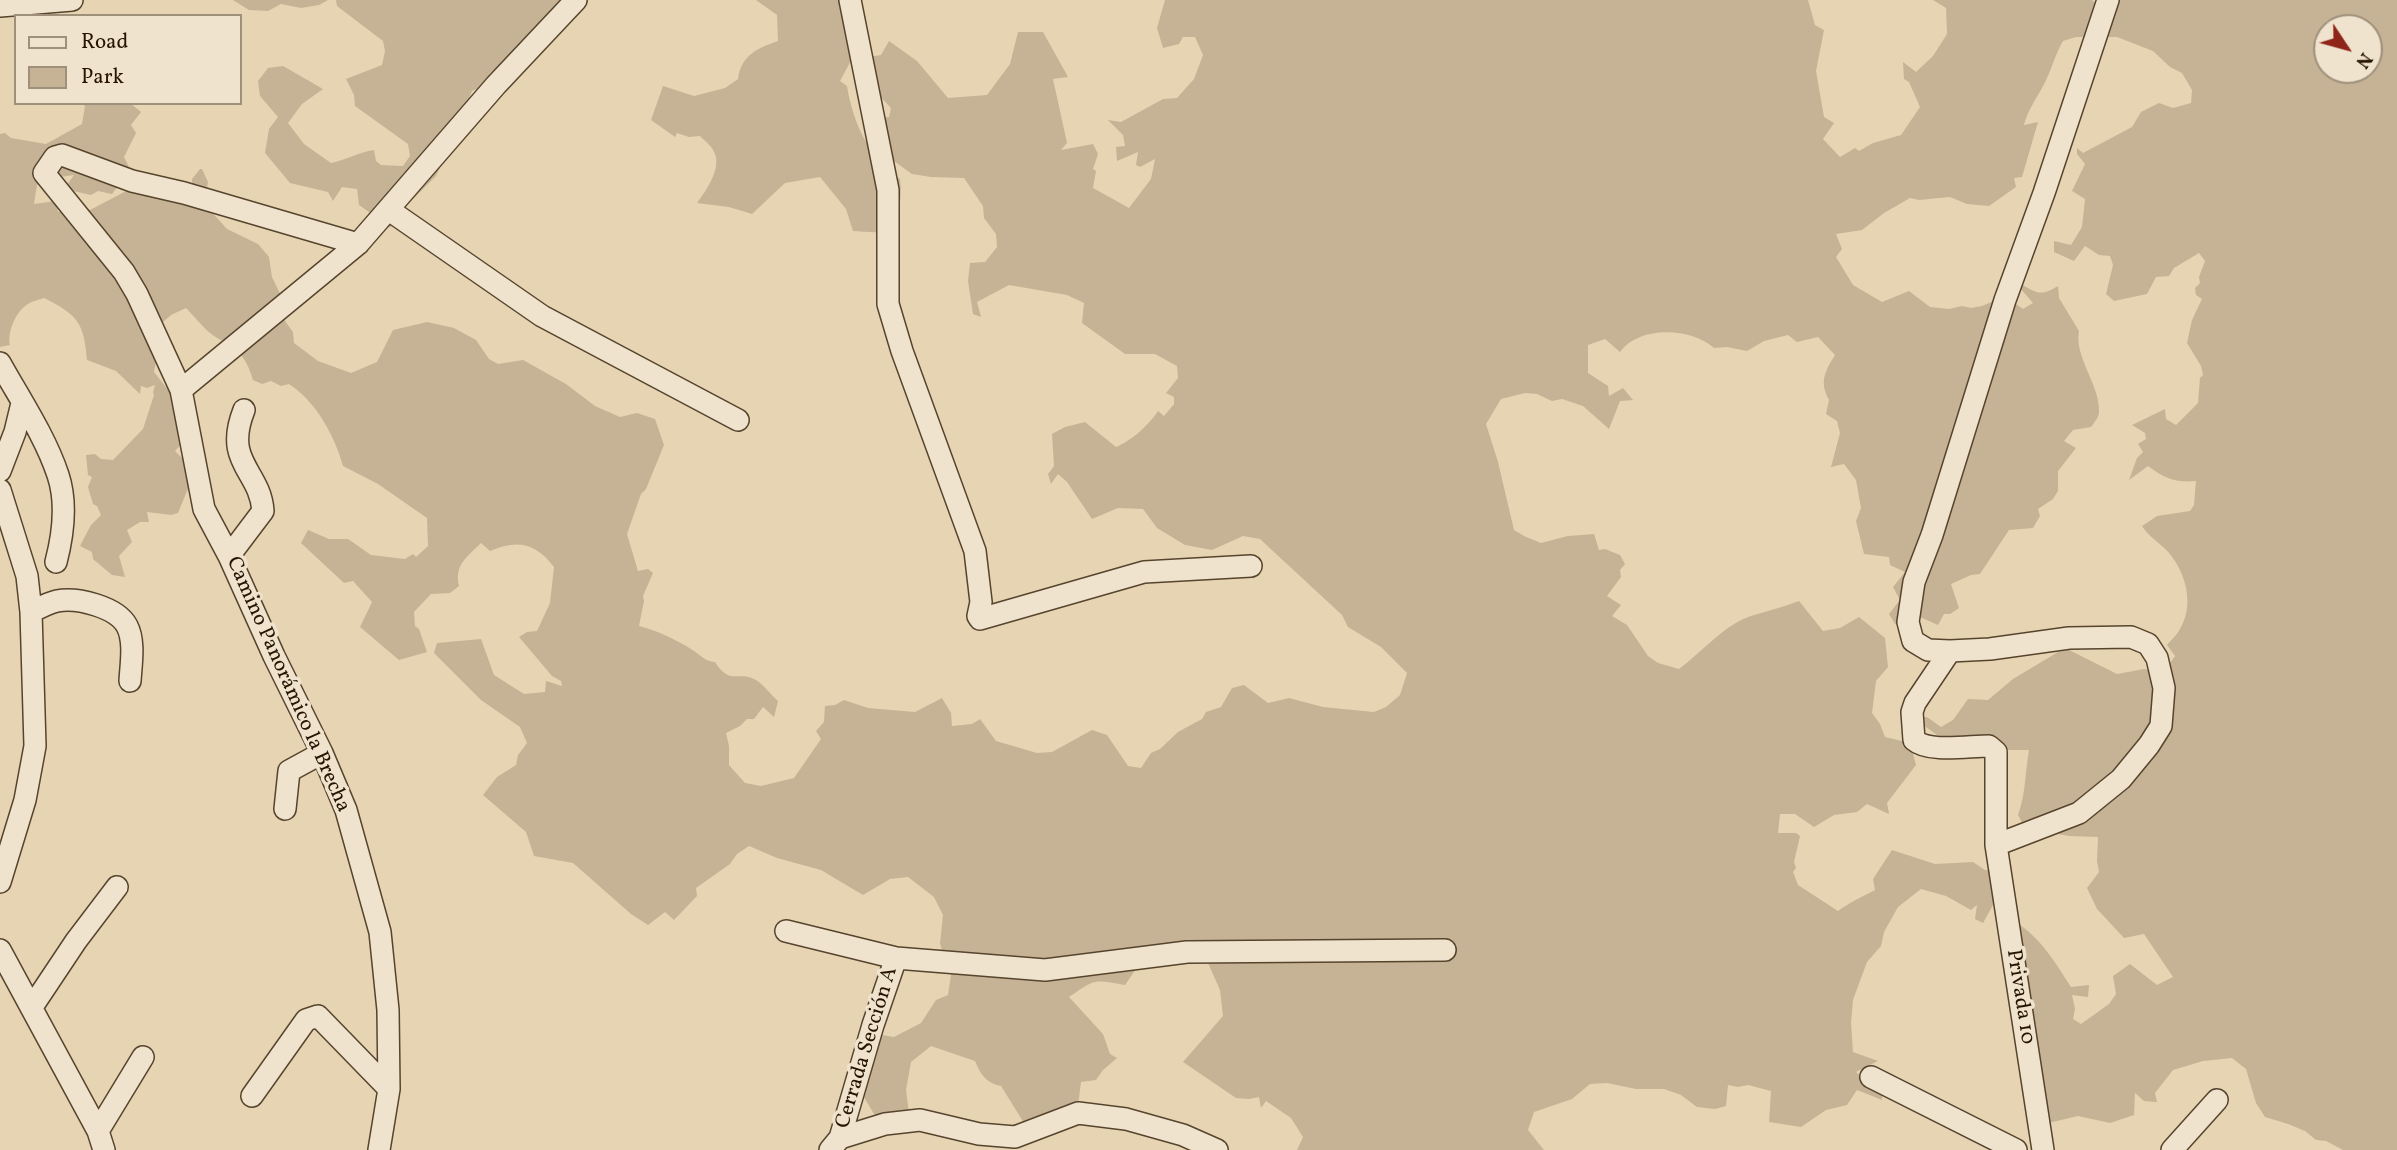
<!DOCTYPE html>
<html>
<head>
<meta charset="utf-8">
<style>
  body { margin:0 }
  #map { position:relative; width:2397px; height:1150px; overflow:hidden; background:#e7d4b3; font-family:Vollkorn,serif }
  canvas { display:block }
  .legend { position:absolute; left:14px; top:14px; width:228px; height:91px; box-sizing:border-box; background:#efe3ce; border:2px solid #9f907c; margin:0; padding:9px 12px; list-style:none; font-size:21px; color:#261400 }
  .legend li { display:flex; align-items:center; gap:14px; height:35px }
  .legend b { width:35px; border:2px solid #9f907c }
  .north { position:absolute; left:2313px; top:14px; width:70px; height:70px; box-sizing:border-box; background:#efe3ce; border:2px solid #9f907c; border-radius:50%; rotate:126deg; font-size:19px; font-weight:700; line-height:28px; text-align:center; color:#261400 }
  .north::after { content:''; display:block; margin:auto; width:24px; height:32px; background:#8f2418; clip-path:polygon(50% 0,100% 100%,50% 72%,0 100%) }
</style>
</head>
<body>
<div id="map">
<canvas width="2397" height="1150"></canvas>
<ul class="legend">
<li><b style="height:9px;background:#efe3ce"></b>Road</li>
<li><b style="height:19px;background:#c6b395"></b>Park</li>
</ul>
<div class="north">N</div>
</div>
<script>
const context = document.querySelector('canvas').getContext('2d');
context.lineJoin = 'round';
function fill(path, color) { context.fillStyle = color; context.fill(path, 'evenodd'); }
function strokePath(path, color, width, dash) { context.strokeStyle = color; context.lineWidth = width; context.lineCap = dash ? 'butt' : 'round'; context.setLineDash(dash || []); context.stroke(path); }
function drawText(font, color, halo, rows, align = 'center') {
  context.font = font + ' Vollkorn,serif'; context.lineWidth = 7; context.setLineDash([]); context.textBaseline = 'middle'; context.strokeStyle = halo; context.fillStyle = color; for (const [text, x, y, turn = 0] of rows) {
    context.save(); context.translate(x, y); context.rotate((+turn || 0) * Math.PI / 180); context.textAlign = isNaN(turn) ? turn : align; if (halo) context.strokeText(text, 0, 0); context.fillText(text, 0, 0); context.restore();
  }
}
const green = new Path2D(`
  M233,0H328L319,5L301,8L281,4L268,11L249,10Z
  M336,0H567L520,52L490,73L481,87L472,91L447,153L436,176L396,216L395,225L377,232L379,219L359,205L357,189L342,187L333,201L328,192L290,183L265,153L269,129L278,117L260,96L258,81L268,68L283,66L323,89L302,104L288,123L304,144L331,163C346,160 359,152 374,150L376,161L381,165L403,166L410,156L408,144L355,106L354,95L346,79L382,65L385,51L383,41L337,6Z
  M756,0H849L841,12L849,27L854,55L840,81L847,86C853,123 869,158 900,179C902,195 901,228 880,232C873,233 861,231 853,231L846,209L820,177L785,183L752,214L729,207L697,203C706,191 721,169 715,154C713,147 705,141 700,136L689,137L677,133L675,137L651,120L663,86L694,96L725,88L738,79C741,55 758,48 778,41L777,15Z
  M1165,0H1808L1815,25L1824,30L1816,71L1824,117L1834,123L1823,139L1840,157L1855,148L1859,151L1873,143L1901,135L1920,107L1909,82L1904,79L1903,62L1916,72L1933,56L1947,34L1946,8L1933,0H2092L2100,7L2109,0H2397V1150H2343L2326,1141L2316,1140L2305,1131L2288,1124L2265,1117L2256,1103L2246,1069L2232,1058L2203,1061L2173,1070L2155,1093L2157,1102L2144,1101L2135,1093L2134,1115L2110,1123L2078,1116L2040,1125L2002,914L2018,909L2020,925C2043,941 2056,964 2071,987L2089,985L2088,997L2072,995L2075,1009L2073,1019L2081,1024L2109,1004L2116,994L2113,976L2130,964L2157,985L2173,977L2144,934L2124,938L2097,909L2087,888L2099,872L2097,861L2098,837L2069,836L2025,828L2018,815C2026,793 2025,772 2029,750H2007L1965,737H1940L1913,718L1927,717L1941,727L1953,720L1968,699L1988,700L2013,679L2058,652L2069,650L2117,674L2144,669L2163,673L2175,656L2167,645C2172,639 2178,634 2181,627C2196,601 2183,564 2162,546C2154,539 2148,535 2142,526L2157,516L2190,511L2194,505L2196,481C2175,483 2164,478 2148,466L2129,480L2137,458L2143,452L2138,444L2146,439L2145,433L2132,425L2165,409L2166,419L2176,425L2198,403L2200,378L2203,375L2201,366L2187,343L2192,320L2202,299L2196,295L2195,288L2200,283L2199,277L2205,261L2199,253L2174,268L2169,276L2156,277L2147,294L2114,301L2106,294L2113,265L2110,256L2099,255L2085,246L2074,261L2054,252V241L2071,245L2082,227L2085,199L2072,191L2085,164L2077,154V148L2083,153L2132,127L2141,112L2159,103L2173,108L2191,103L2192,90L2182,73L2170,67L2153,51L2117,37H2076L2063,41C2056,53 2053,65 2047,78C2040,94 2028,108 2024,125L2038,122L2022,177L2014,178L2016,187L1989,206L1967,204L1950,197L1919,200L1910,198L1884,213L1862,230L1836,234L1842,249L1836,257L1853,285L1882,302L1909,291L1930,307L1949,309L1962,306L1971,308L1982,306L2005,296L2023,309L2033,303L2020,288L2019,283C2037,293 2040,297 2058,286L2059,298L2079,331C2074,358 2100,384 2099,412C2099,417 2094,423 2091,427L2073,430L2064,441L2076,448L2058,471V491L2053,499L2038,509L2040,516L2033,528L2009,530L1980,574L1971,575L1951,584L1959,608L1950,614H1944L1938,625L1920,617L1895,624L1889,614L1900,600L1893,587L1905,572L1890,565L1889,557L1864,554L1856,521L1861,508L1856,480L1844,464L1831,467L1840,433L1837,421L1826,414L1829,400C1819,382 1825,371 1835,355L1818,337L1797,342L1788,335L1764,341L1747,351L1727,347L1714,348C1691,328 1640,325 1620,352L1605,339L1588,345V373L1608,386L1609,396L1623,388L1633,400L1620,401L1609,429L1583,406L1562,399L1552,401L1537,394L1525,393L1501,399L1486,424L1498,462L1514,530L1524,536L1541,543L1568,536L1594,534L1599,550L1605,549L1620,555L1625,564L1620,570L1621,577L1607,596L1621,605L1612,616L1627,625L1648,656L1658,663L1679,669C1701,653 1725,624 1751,616C1767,611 1783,607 1799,601L1823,631L1840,628L1859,617L1885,638L1888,667L1876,681L1872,713L1880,724L1885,737L1910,743L1916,765L1887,803L1889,814L1867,804L1857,812L1834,815L1814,827L1795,814H1780L1778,833H1796L1800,836L1794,862L1796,868L1793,872L1798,885L1838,911C1850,902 1862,897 1875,890L1873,879L1892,850L1935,864L1973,862L1985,870L2001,872L2013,879L2012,889L1993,905L1983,923L1975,919L1977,905L1971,910L1946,896L1921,889L1898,907L1884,932L1881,946L1867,962L1853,1000L1851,1023L1853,1052L1878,1061L1856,1072L1869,1083L1883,1085L1882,1100L1857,1090L1847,1105L1826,1110L1801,1127L1769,1122L1771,1091L1748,1085L1738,1087L1728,1085L1726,1106L1715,1109L1697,1107L1681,1095L1664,1089H1636L1607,1083L1590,1084L1572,1099L1534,1112L1528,1130L1544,1150H1297L1303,1137L1291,1118L1266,1101L1261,1108L1259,1097L1249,1099L1236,1098L1183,1062L1223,1016L1220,990L1208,963L1186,954L1138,966L1125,985C1093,979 1095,979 1069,997L1103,1034L1110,1054L1117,1058L1103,1070L1096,1080L1081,1082L1078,1106L1029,1131L1001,1086C986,1083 981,1075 975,1061L931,1046L911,1062L906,1090L909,1113L887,1123L874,1114L852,1077L882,1035L894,1037L921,1023L936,1000L948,995L951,975L940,944L943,915L934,897L908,877L890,879L863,895L821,870L777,858L749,846L737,854L730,864L696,888L697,896L674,920L665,912L648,925L631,914L573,863L534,856L526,832L483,795L497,777L516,765L518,755L527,743L520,727L481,700L434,653L437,643L481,639L494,675L524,694L545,692L546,681L562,686L561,681L552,676L519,637L527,632L537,631L550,603L554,567C536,543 517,539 490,551L481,543C467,557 454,565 459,586L450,593L431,594L414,612L415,626L419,629L427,652L399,660L360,627L372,602L353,581L344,583L301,543L308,530L329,539H348L371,555L405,559L413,554L416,557L428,546L427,518L378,484L343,466C335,437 316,401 289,384L281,386L271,381L262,384L253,380C245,353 237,350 214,336C204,329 195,317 186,308L171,315L163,322L154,372L172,395L187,438L175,451L182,458L194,459L195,483L187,491L178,513L171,515L147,512L149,522H140L127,530L132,542L119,556L125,577L112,575L93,559L92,552L80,546L91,525L101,515L97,506L93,504L88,487L92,477L88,475L86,455L95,454L101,459L113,460L143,429L154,395L153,392L155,385L147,388L141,386L140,394L116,371L87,360C84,323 78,315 44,298C39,300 32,301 28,304C16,311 7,332 10,345L0,347V134L5,133L11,138L46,144L82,124L85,106L82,103H130L141,112L131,125L136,133L124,157L130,169L118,165L121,182L112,194L98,191L91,195L64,189L74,175L47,179L37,185L34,204L56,201L58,212L78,206L90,210L130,189L192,201V179L200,169H202L208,182L206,194L207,207L227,229L258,244L269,257L272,277L284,302L285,321L293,332L294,343L318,361L351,373L377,362L393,330L427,322L454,328L476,340L489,359L498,364L523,360L566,384L595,406L620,417L637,413L655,419L664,445L646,489L641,494L627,534L638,571L648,569L653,573L643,596L644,601L639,626C658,631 675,639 691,649C701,655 704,661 715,662C730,686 738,670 756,680C764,685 771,695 778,701L774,717L763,707L754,719H747L740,726L726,733L729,746V765L745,783L761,786L794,778L821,739L816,731L824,722L825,706L835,705L844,700L868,708L915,712L942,698L951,713L952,726L972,724L980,719L996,741L1037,753L1052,752L1092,730L1107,735L1128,766L1141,768L1151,753L1160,749L1178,732L1202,719L1206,712L1221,707L1232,688L1244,685L1268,703L1289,698L1323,707L1374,712L1386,707L1400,695L1407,673L1381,647L1348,627L1342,615L1260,539L1243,536L1212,550L1185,545L1157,528L1143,509L1118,508L1092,519L1067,482L1058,474L1051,484L1048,474L1054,466L1052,434L1065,427L1085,422L1116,447C1131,441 1149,425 1158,411L1164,416L1174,404V397L1166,393L1178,378L1177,366L1155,354H1125L1082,323L1084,303L1067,295L1009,285L977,302L981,317L973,314L968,281L970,263L985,262L997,247L996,234L984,218L983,206L964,178L931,177L912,174L884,154L873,119L889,117L891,108L874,90L868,57L881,55L889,41L917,61L948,98L987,95L1010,64L1018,32H1043L1068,77L1053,79L1067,143L1061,150L1093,144L1098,154L1093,169L1096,171L1093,188L1129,208L1151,179L1155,159L1140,167L1136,165L1138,152L1117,161L1116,147L1125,146L1123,135L1108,120L1121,122L1163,99L1177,98L1194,79L1203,55L1195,37H1183L1179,44L1163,48L1157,28ZM2327,28H2369V70H2327Z`);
const minor = new Path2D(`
  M850,0L888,190V304L902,351L975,551L981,602L978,616L980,619L1144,572L1251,566
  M0,6L72,0
  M389,210L542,316L738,420
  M358,244L184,193L132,181L62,155L55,157L44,173L124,272L137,294L181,390L204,509L229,556L274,656L322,753L346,810L380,932L388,1010L389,1089L379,1150
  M0,363C20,399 45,436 58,475C67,502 63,535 56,562
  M181,390L358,244L496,85L576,0
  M0,471L15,432L22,403
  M0,490L27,576L31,612L35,746L25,800L0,882
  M229,556L263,511C260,470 223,463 244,410
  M31,612C39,608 48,603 57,601C77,597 117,607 127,626C135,641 131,664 130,681
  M1950,651L1915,703L1912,712L1914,740C1929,753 1968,746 1989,746L1996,752V845L2043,1150
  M285,809L289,771L322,753
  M1996,845L2079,813L2121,779L2149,745L2161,726L2164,688L2157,658L2148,644L2131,637L2069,638L1990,649L1950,651L1928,650L1913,641L1908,622L1914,582L1932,535L2005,300L2044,193L2108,0
  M786,931L896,958L1045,970L1187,952L1445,950
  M0,950L98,1131L104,1150
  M32,1007L76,941L117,887
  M1871,1077L2016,1150
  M252,1096L306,1020L318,1016L389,1089
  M98,1131L143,1057
  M840,1138L873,1025L896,958
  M830,1150L840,1138L885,1124L920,1120L979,1134L1015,1137L1078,1113L1126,1119L1183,1135L1217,1150
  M2172,1150L2217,1100`);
const streetNames = [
  ["Camino Panorámico la Brecha",287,685,66],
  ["Privada 10",2019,997,81],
  ["Cerrada Sección A",868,1048,-73]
];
fill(green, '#c6b395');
strokePath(minor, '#56442d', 24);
strokePath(minor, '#efe3ce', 21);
drawText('21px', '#261400', '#efe3ce', streetNames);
</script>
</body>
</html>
